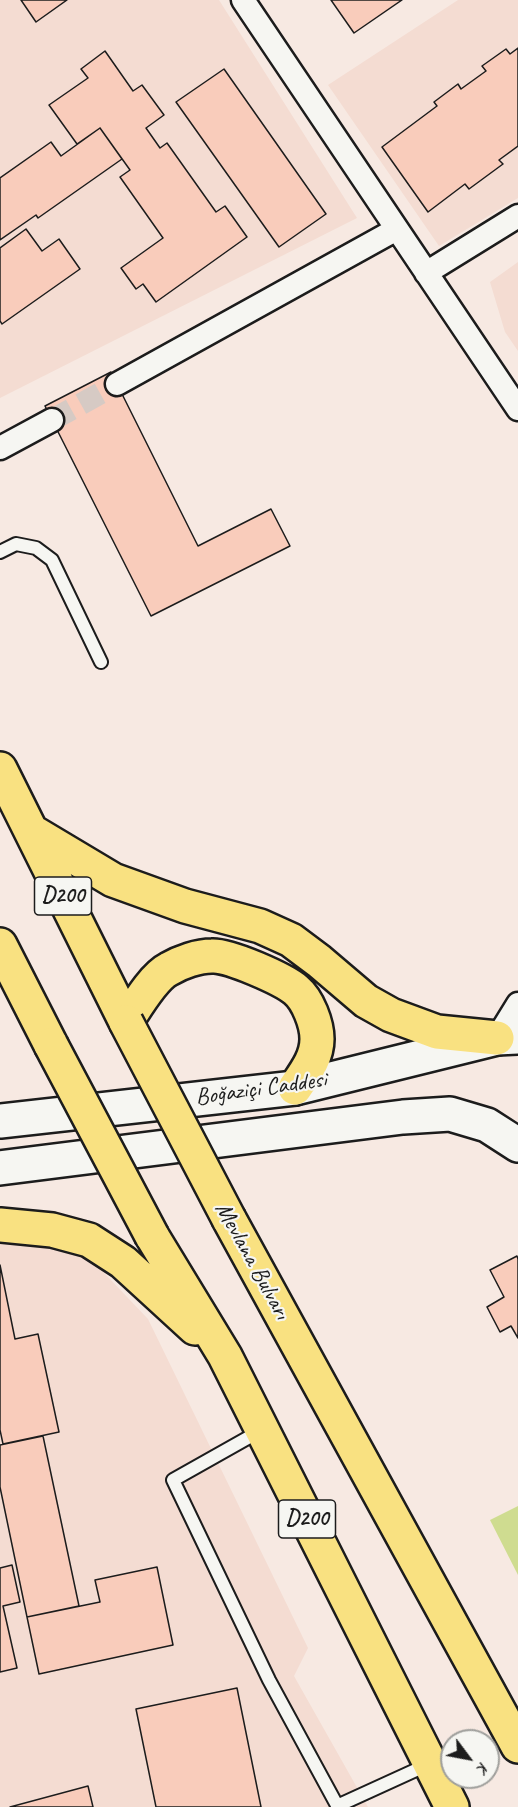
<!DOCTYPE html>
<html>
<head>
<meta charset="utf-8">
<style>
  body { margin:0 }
  #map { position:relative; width:518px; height:1807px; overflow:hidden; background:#f7e9e2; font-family:Caveat,sans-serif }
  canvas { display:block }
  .north { position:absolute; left:440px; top:1729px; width:60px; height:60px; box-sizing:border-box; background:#f6f6f2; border:2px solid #9f9f9c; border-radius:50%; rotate:122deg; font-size:16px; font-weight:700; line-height:24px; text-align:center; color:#1c1c1c }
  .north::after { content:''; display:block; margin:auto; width:21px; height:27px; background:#1c1c1c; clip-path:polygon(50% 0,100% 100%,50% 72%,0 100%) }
</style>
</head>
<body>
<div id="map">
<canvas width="518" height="1807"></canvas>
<div class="north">K</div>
</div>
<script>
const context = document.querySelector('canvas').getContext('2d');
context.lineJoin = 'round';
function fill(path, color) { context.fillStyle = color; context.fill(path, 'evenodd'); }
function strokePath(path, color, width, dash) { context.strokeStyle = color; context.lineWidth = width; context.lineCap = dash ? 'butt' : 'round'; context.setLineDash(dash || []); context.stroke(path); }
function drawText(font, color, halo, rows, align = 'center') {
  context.font = font + ' Caveat,sans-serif'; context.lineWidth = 4.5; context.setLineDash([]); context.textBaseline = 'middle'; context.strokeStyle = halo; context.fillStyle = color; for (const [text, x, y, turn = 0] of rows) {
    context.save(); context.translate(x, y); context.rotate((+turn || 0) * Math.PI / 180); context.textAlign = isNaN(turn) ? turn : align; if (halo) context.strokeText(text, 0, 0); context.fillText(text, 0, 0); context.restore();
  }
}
const built = new Path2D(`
  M0,0H219L357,218L0,398Z
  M458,0H518V198L439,246L328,85Z
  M518,262V351L505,332L490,282Z
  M0,1239L23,1241L88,1256L148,1319L308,1648L294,1676L368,1807H0Z`);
const green = new Path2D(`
  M518,1506V1575L490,1520Z`);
const building = new Path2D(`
  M21,0H67L36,22Z
  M331,0H402L354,33Z
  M518,48V146L499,160L503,164L469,189L465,184L428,212L382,147L437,106L434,102L458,84L461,89L486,71L482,66L506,49L510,54Z
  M105,51L133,91L142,85L164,115L146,128L160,148L167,143L216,212L225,206L247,237L156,302L143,284L136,289L121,268L163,238L120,177L130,170L100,128L77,144L49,105L88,78L81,69Z
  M224,69L326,214L279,247L176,102Z
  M100,128L122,159L38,218L36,215L0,240V178L51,142L61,156Z
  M26,229L42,251L59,239L80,269L2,324L0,321V248Z
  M111,372L198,546L271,509L290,546L151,616L45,406Z
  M517,1256L518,1259V1338L511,1326L500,1332L487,1307L504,1297L490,1270Z
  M0,1265L15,1339L38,1334L59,1432L3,1444L0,1430Z
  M43,1436L79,1606L27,1617L0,1487V1445Z
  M12,1565L20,1602L3,1606L17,1668L0,1672V1568Z
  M157,1567L173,1645L39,1674L27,1617L100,1602L95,1580Z
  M237,1688L261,1807H156L136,1709Z
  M88,1786L93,1807H10Z`);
const minorTunnel = new Path2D(`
  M52,420L117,384`);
const service = new Path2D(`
  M0,552L16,544L36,548L52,560L101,662
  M260,1431L173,1480L269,1680L338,1807
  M337,1806L429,1764`);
const minor = new Path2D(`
  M243,0L518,409
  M426,273L518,216
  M117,384L397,229
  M0,448L52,420
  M497,1038L518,1004`);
const secondary = new Path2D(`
  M0,1121L295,1088L497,1038L518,1037
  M0,1168L403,1117L450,1114L487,1125L518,1145`);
const trunk = new Path2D(`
  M0,769L126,1022C136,1007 153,977 169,969C181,962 198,956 212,956C229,955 283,979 296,990C308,1000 317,1024 317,1039C317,1058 305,1073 295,1088
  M31,831L113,880L185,906L260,926L291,940L319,961L366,1001L391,1015L437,1032L497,1038
  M0,945L51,1045
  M229,1219L518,1746
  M0,1225L52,1230L89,1240L123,1262L195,1328
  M152,1236L225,1356L452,1807`);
const trunkBridge = new Path2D(`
  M126,1022L229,1219
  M51,1045L152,1236`);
const shields = [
  [63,896,57],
  [307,1519,57]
];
const shieldNames = [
  ["D200",63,896],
  ["D200",307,1519]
];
const streetNames = [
  ["Boğaziçi Caddesi",261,1089,-8],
  ["Mevlana Bulvarı",252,1261,61]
];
fill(built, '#f4dcd2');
fill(green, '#cfdc90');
fill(building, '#f9ccbb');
strokePath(building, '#1c1c1c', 1.5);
strokePath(minorTunnel, '#d6cac4', 22, [22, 11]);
strokePath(service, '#1c1c1c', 16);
strokePath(minor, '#1c1c1c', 27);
strokePath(secondary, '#1c1c1c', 38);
strokePath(trunk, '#1c1c1c', 38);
strokePath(service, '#f6f6f2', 12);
strokePath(minor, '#f6f6f2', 22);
strokePath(secondary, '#f6f6f2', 33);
strokePath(trunk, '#f9e181', 33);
strokePath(trunkBridge, '#1c1c1c', 38, []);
strokePath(trunkBridge, '#f9e181', 33);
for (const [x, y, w] of shields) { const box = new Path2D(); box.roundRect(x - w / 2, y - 19, w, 38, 4.5); context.fillStyle = '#f6f6f2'; context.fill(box); strokePath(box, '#1c1c1c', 1.5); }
drawText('bold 22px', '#1c1c1c', null, shieldNames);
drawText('24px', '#1c1c1c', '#f6f6f2', streetNames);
</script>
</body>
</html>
